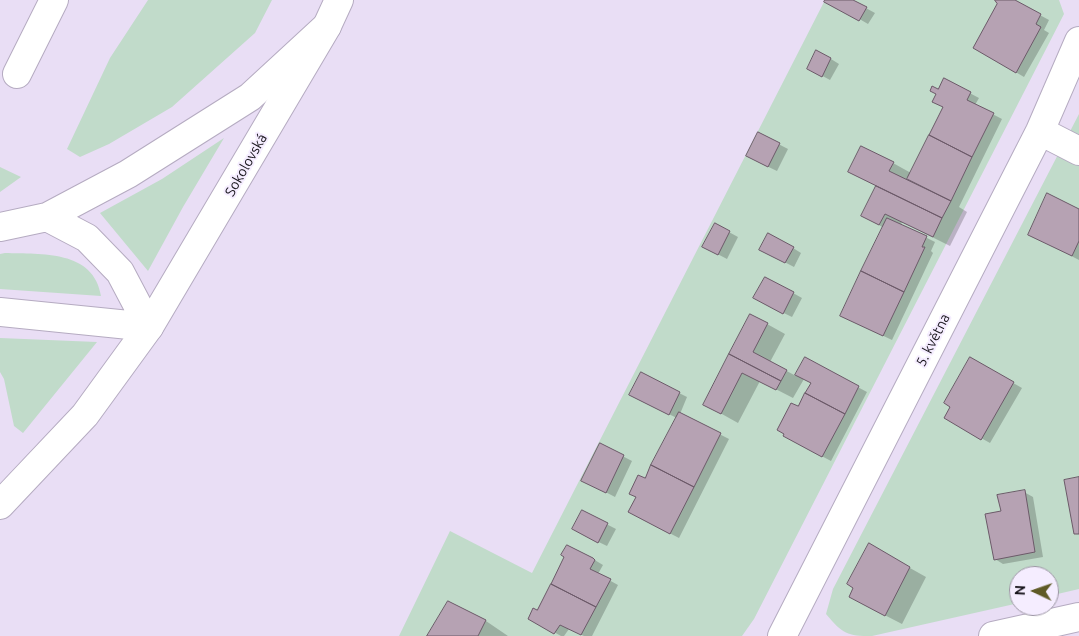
<!DOCTYPE html>
<html>
<head>
<meta charset="utf-8">
<style>
  body { margin:0 }
  #map { position:relative; width:1079px; height:636px; overflow:hidden; background:#e9def5; font-family:Ubuntu,sans-serif }
  canvas { display:block }
  .north { position:absolute; left:1009px; top:566px; width:50px; height:50px; box-sizing:border-box; background:#f5edff; border:1px solid #9c96a4; border-radius:50%; rotate:273deg; font-size:14px; font-weight:700; line-height:20px; text-align:center; color:#17141b }
  .north::after { content:''; display:block; margin:auto; width:18px; height:22px; background:#5f5a26; clip-path:polygon(50% 0,100% 100%,50% 72%,0 100%) }
</style>
</head>
<body>
<div id="map">
<canvas width="1079" height="636"></canvas>
<div class="north">N</div>
</div>
<script>
const context = document.querySelector('canvas').getContext('2d');
context.lineJoin = 'round';
function fill(path, color) { context.fillStyle = color; context.fill(path, 'evenodd'); }
function strokePath(path, color, width, dash) { context.strokeStyle = color; context.lineWidth = width; context.lineCap = dash ? 'butt' : 'round'; context.setLineDash(dash || []); context.stroke(path); }
function drawText(font, color, halo, rows, align = 'center') {
  context.font = font + ' Ubuntu,sans-serif'; context.lineWidth = 4; context.setLineDash([]); context.textBaseline = 'middle'; context.strokeStyle = halo; context.fillStyle = color; for (const [text, x, y, turn = 0] of rows) {
    context.save(); context.translate(x, y); context.rotate((+turn || 0) * Math.PI / 180); context.textAlign = isNaN(turn) ? turn : align; if (halo) context.strokeText(text, 0, 0); context.fillText(text, 0, 0); context.restore();
  }
}
const green = new Path2D(`
  M148,0H272L255,33L172,107L109,144L80,157L67,149L110,58Z
  M825,0H1059L1064,14L754,619L742,636H399L450,531L532,573Z
  M1079,114V589L1049,596V576H1019V603L872,636C847,636 843,634 826,614L833,589Z
  M224,138L183,207L148,271L100,213L162,179Z
  M0,167L21,177L0,192Z
  M5,253C41,254 94,250 101,296L0,289V254Z
  M0,338L97,342L23,433L14,426L4,379L0,372Z`);
const shadow = new Path2D(`
  M827,0H851L875,13L868,24Z
  M997,0H1012L1049,20L1044,30L1049,33L1024,77L975,48L999,3Z
  M831,59L839,64L830,80L817,73Z
  M945,80L979,98L975,105L1002,119L959,207L967,212L950,246L902,222L901,225L935,242L931,251L933,253L892,340L850,320L884,228L863,216L877,186L850,171L893,163L911,173L944,107L939,91ZM907,177L945,197L943,199L906,181Z
  M759,134L788,149L777,171L756,161Z
  M1079,210V260L1029,234Z
  M716,225L738,237L727,259L704,247Z
  M793,248L801,253L794,267L769,254Z
  M793,293L802,298L792,317L763,303Z
  M751,315L785,334L770,362L796,376L805,359L867,392L831,461L793,441L799,408L812,383L804,379L793,398L760,381L738,423L704,404Z
  M971,359L1022,388L990,443L945,418Z
  M679,393L687,397L680,414L729,439L679,538L638,517L645,480L677,418L639,400Z
  M601,445L632,461L615,497L592,485Z
  M1024,492L1033,497L1043,557L1003,564L995,559L1002,512Z
  M583,512L616,529L607,546L582,534Z
  M869,545L926,577L902,624L867,606Z
  M593,559L603,565L598,574L618,585L592,636H584L569,629L564,636H561L529,618Z
  M448,602L486,621L508,636H430Z`);
const building = new Path2D(`
  M825,0H853L867,7L859,21L824,2Z
  M995,0H1015L1041,14L1036,24L1041,27L1016,73L973,48L997,4Z
  M816,50L831,58L822,77L807,69Z
  M944,78L971,92L967,100L994,113L972,157L929,135L943,107L932,102L936,94L930,91L932,86L938,89Z
  M758,132L780,143L768,167L746,156Z
  M929,135L972,157L951,201L907,179Z
  M861,146L894,162L889,171L951,201L942,218L848,172Z
  M876,186L942,218L933,237L885,214L879,225L861,216Z
  M1047,193L1079,209V241L1072,256L1028,235Z
  M887,218L927,236L922,247H925L904,292L861,271Z
  M715,223L730,231L718,255L702,247Z
  M768,233L794,247L785,263L759,250Z
  M861,271L904,292L883,336L840,316Z
  M765,277L794,292L783,314L753,298Z
  M750,314L768,323L753,352L787,370L781,381L729,354Z
  M729,354L781,381L776,390L742,373L721,414L703,405Z
  M805,357L859,386L845,414L805,393L811,383L795,375Z
  M970,357L1014,382L981,440L944,418L950,407L944,403Z
  M641,372L680,392L669,415L629,395Z
  M805,393L845,414L822,457L783,436L784,434L777,430L791,403L798,406Z
  M679,412L721,433L694,487L651,465Z
  M600,443L624,455L606,493L581,481Z
  M651,465L694,487L670,534L628,512L636,497L629,494L638,475L645,478Z
  M1079,477V534H1074L1064,480Z
  M1025,490L1035,552L994,560L985,514L1001,511L997,495Z
  M582,510L608,523L598,543L572,529Z
  M869,543L910,567L885,616L849,597L853,588L847,584Z
  M567,545L593,558L595,560L590,569L611,579L596,607L551,584L564,557L561,555Z
  M551,584L596,607L581,635L560,625L554,634L528,619L533,608L537,610Z
  M448,601L486,620L478,636H427Z`);
const minor = new Path2D(`
  M17,74L54,0
  M1040,131L1079,151
  M0,505L85,415L149,327L327,26L339,0
  M782,636L1040,131L1079,41
  M993,636L1079,617`);
const highway = new Path2D(`
  M47,217L87,238L120,272L149,327
  M0,227L47,217L128,174L250,97L327,26
  M0,312L149,327`);
const streetNames = [
  ["Sokolovská",246,165,-60],
  ["5. května",933,340,-63]
];
fill(green, '#c1dbca');
fill(shadow, '#0003');
fill(building, '#b6a2b3');
strokePath(building, '#6c5a69', 1);
strokePath(minor, '#b5abc1', 30);
strokePath(highway, '#b5abc1', 30);
strokePath(minor, '#fff', 28);
strokePath(highway, '#fff', 28);
drawText('14px', '#17141b', '#f5edff', streetNames);
</script>
</body>
</html>
